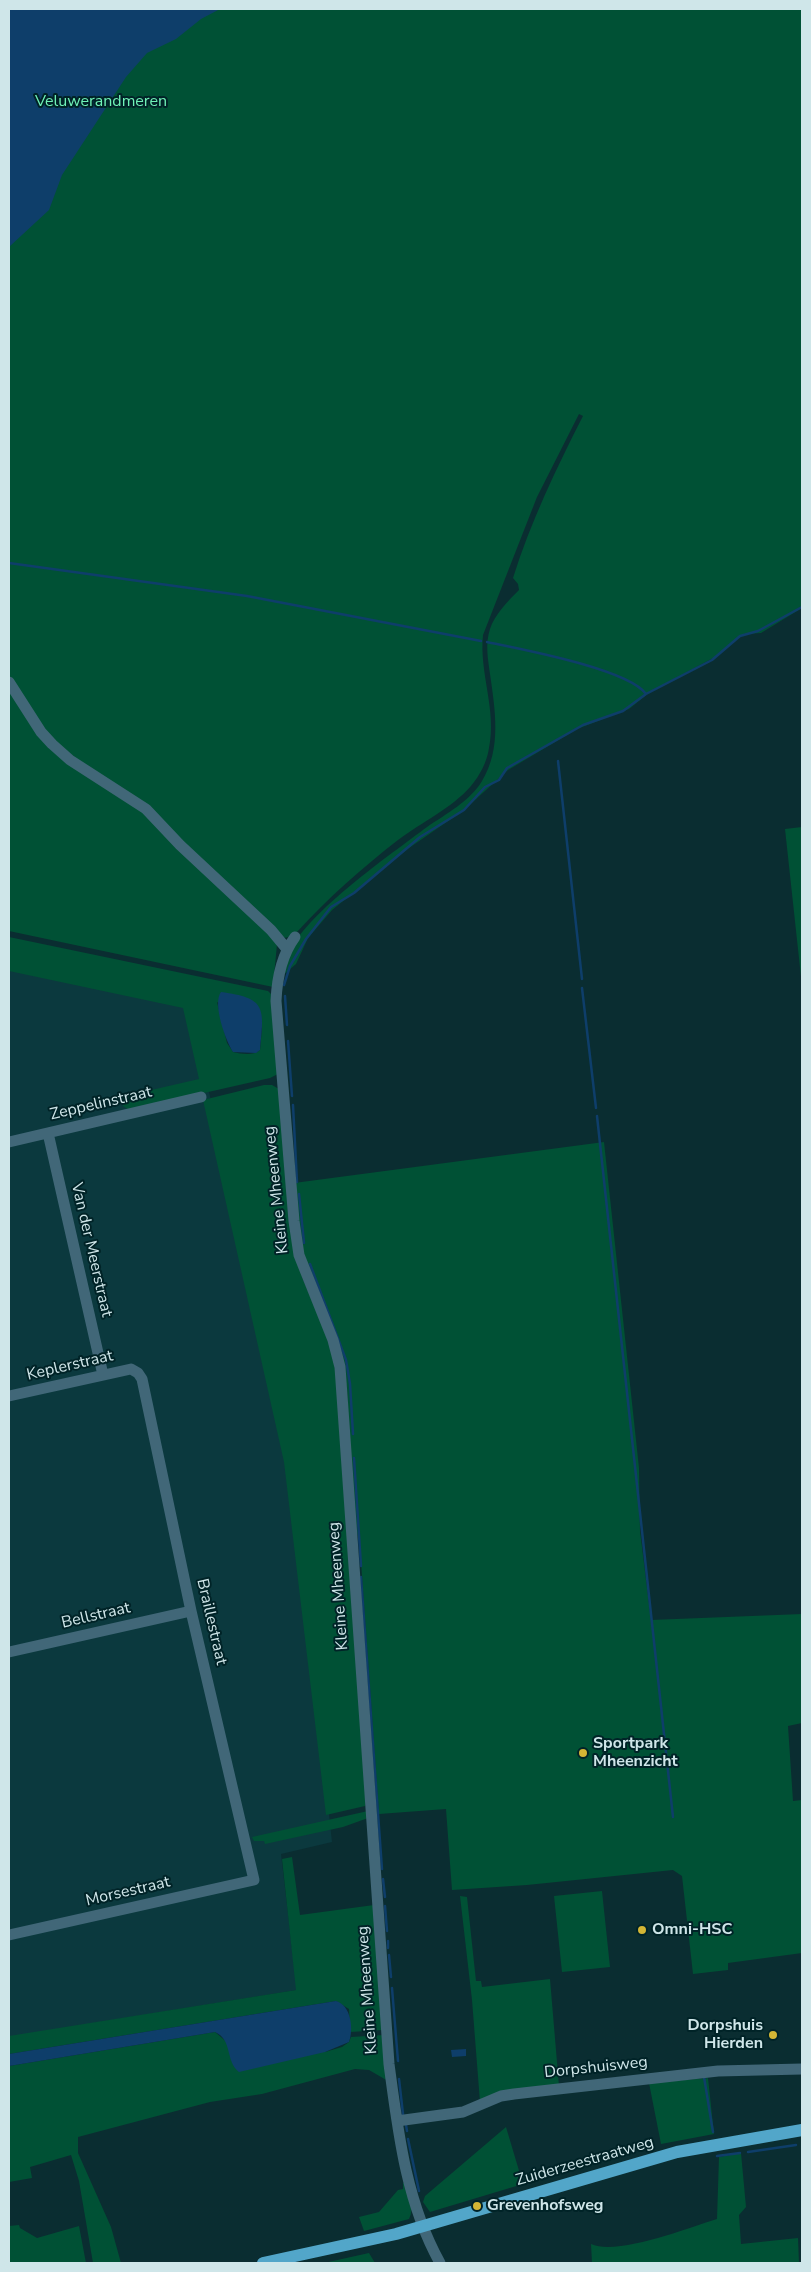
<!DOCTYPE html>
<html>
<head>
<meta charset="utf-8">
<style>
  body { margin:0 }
  #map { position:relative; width:811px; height:2272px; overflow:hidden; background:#0a2d31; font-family:"Nunito Sans",sans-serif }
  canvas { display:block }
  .frame { position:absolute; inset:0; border:10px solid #cfe6e9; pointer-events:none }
</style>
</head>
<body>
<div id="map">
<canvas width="811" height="2272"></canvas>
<div class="frame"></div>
</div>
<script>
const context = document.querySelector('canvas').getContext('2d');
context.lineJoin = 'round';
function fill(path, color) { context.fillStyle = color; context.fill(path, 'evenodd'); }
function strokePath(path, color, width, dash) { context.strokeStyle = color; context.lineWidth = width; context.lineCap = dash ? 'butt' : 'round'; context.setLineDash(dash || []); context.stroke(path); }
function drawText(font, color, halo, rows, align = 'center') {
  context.font = font + ' "Nunito Sans",sans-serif'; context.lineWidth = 4; context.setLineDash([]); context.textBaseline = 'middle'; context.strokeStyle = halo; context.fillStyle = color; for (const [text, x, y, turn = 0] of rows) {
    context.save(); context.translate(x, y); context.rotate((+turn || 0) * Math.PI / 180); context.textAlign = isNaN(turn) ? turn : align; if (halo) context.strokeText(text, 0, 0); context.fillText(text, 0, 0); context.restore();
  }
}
const built = new Path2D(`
  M9,967L189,1002L291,1460L332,1842L281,1854L297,1990L9,2037Z`);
const green = new Path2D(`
  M9,9H802V608L761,633L744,634L715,657L650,692L629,709L577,729L508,770L464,810L409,848L332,910L308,938L296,964L282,976C285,968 287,959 290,951C308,912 391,854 427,827C446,814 470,801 482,781C502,748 495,710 490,674C488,659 485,644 490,629C494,615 509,600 519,590L518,584L513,578C531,521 556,469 583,416L579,414L537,497L483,635C479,673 497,710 489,748C487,762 480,775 471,786C452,808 422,822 398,840C362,868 328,898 297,932L290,937L283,938L181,841L48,736L9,678Z
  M9,690L34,730L134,803L261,925L277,944L273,987L9,931Z
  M802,827V986L785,829Z
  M9,937L268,991L272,995L278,1074L270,1078L129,1110L123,1106L121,1097L199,1079L183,1008L9,971ZM217,1002L262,1028L260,1050C253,1056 242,1054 233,1052L227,1043Z
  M264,1085H272L279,1089L302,1277L325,1331L336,1366L366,1803L365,1806L326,1815L284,1462L203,1100Z
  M604,1142L639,1468L640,1531L651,1620L802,1614V1723L788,1726L793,1801L802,1800V1953L728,1963V1970L693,1974L682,1876L673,1870L527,1885L452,1890L446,1809L379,1814L360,1548L351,1499L347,1387L302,1253L294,1183Z
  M368,1811V1818L343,1827L265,1844L264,1841H254L252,1837Z
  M292,1857L300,1915L374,1905L383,2030L350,2032L349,2009L336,2001L9,2054V2036L296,1990L282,1859Z
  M602,1891L610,1967L562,1972L554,1896Z
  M460,1896L467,1897L476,1981H481L482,1987L550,1979L559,2086L480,2102L472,2000Z
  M215,2032L228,2043L325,2052L342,2047L349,2042L351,2037L384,2035L388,2081L369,2070L355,2069L262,2094L210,2102L78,2137V2153L111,2227L121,2263H93L79,2181L71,2155L30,2167L32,2178L9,2182V2066Z
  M708,2078L714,2134L661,2144L649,2083Z
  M506,2127L523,2184L430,2212L423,2202L425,2196Z
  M741,2153L746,2207L739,2215L741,2244L798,2238L799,2263H592L591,2244C617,2256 688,2228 717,2219L719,2157Z
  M405,2182C409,2194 415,2208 409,2219L364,2231L359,2217L379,2212L398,2190L403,2189V2183Z
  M19,2225L20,2228L37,2238L79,2226L86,2263H9V2226Z
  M369,2253L375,2263H324Z`);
const water = new Path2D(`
  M9,9H220L201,19L176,39L147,53L126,77L62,175L49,210L9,247Z
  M221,992C265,998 265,1006 260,1050L256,1053L233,1052C226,1041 212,1004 221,992Z
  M336,2001C351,2005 354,2029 349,2042L325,2052L239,2072C225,2061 233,2040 215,2032L9,2066V2054Z
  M466,2049V2056L452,2057L451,2050Z`);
const stream = new Path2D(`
  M9,563L247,596L481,641
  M487,642C520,649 628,669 646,694
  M558,761L582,979
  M284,985L290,966L306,939L331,907L354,893L420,837L464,810L485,787L499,780L507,768L583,725L623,711L646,694L712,660L740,636L758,631L802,607
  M582,988L596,1108
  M285,996L287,1025
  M288,1041L292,1096
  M293,1105L297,1182
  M597,1116L673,1817
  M299,1194L304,1243
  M310,1264L346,1360L350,1384L353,1434
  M354,1458L361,1566
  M361,1577L382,1869
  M383,1879L385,1897
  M385,1906L387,1931
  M388,1941V1948
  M389,1955L391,1977
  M392,1988L398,2061
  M704,2077L713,2132
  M399,2079L403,2114
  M406,2125L407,2131
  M408,2139L419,2191
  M748,2152L796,2145
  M717,2156L740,2153`);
const minor = new Path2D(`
  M9,682L41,732L52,744L70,760L146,809L180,845L271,930L286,948
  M295,937C281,956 277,978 276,1001L294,1221L299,1255L333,1340L340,1367L389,2064C398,2132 406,2202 440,2263
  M48,1133L103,1375
  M9,1142L201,1097
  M9,1396L131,1369L138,1373L142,1379L191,1611L254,1880L9,1935
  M9,1652L191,1611
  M397,2121L463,2112L501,2096L514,2094L718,2071L802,2069`);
const major = new Path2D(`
  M263,2263L396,2234L677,2152L802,2130`);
const markers = [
  [583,1753,5,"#d4b635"],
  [642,1930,5,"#d4b635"],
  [773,2035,5,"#d4b635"],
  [477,2206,5,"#d4b635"]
];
const parkNames = [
  ["Veluwerandmeren",101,102]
];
const streetNames = [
  ["Zeppelinstraat",101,1104,-13],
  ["Kleine Mheenweg",277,1190,-96],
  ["Van der Meerstraat",91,1250,77],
  ["Keplerstraat",70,1366,-13],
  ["Kleine Mheenweg",339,1586,-94],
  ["Bellstraat",96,1616,-13],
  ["Braillestraat",211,1622,77],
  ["Morsestraat",128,1892,-13],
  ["Kleine Mheenweg",368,1990,-94],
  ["Dorpshuisweg",596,2068,-6],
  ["Zuiderzeestraatweg",585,2162,-16]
];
const poiNames = [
  ["Sportpark",593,1744],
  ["Mheenzicht",593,1762],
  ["Omni-HSC",652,1930],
  ["Dorpshuis",763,2026,"right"],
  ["Hierden",763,2044,"right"],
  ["Grevenhofsweg",487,2206]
];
fill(built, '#0b393e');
fill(green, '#005135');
fill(water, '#0e3e6a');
strokePath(stream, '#0e3e6a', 2.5);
strokePath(minor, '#416778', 11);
strokePath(major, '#52a6c9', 12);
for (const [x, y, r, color] of markers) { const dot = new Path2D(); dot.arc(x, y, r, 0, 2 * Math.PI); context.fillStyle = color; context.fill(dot); strokePath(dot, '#002327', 2); }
drawText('16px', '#6ff2b7', '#002327', parkNames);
drawText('16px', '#cfe6e9', '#002327', streetNames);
drawText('bold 16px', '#cfe6e9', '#002327', poiNames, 'left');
</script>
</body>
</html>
